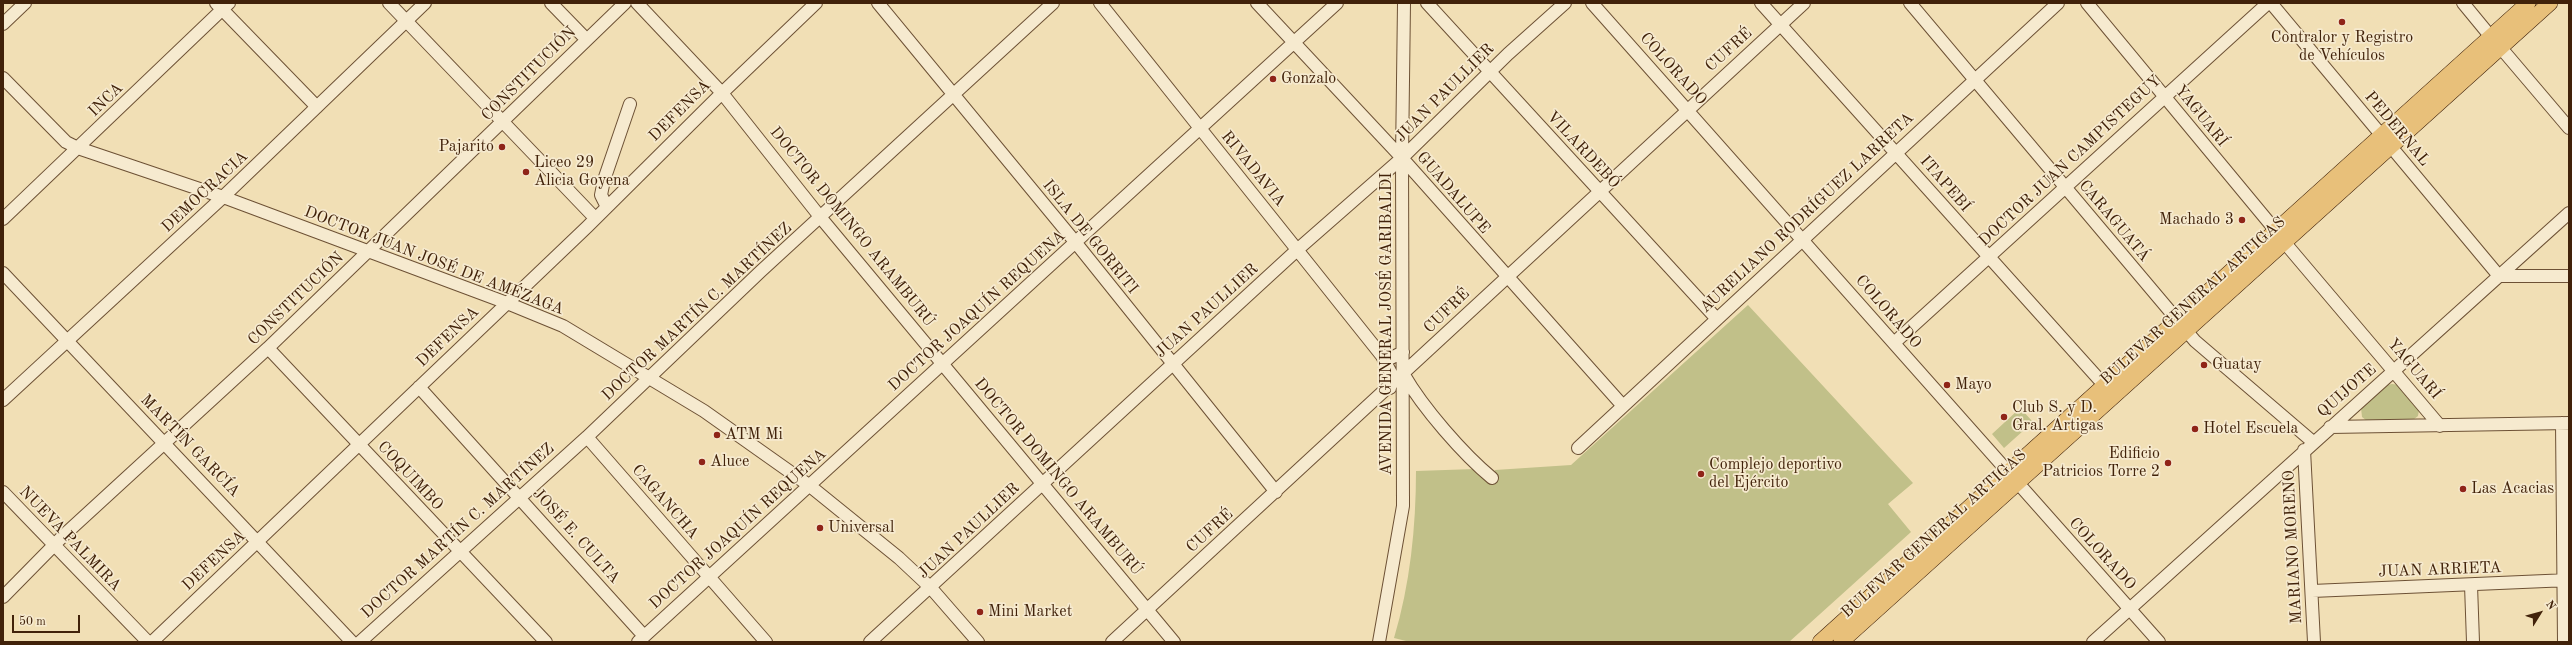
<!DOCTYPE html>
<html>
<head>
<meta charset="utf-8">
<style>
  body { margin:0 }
  #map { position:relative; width:2572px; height:645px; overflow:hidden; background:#f1dfb5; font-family:"Old Standard TT",serif }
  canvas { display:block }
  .frame { position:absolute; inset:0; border:4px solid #41220a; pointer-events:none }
  .north { position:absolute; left:2520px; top:593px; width:40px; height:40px; -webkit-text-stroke:3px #f6eacf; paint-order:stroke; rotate:53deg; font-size:11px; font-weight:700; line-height:16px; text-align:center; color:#41220a }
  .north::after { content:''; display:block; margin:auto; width:14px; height:18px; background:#41220a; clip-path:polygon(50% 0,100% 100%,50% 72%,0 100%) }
  .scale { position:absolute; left:12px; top:615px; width:68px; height:18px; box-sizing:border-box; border:2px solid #41220a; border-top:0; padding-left:5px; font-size:12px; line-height:14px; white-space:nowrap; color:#41220a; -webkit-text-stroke:3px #f6eacf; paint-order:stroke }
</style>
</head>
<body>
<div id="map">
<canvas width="2572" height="645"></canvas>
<div class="frame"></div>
<div class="north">N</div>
<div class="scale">50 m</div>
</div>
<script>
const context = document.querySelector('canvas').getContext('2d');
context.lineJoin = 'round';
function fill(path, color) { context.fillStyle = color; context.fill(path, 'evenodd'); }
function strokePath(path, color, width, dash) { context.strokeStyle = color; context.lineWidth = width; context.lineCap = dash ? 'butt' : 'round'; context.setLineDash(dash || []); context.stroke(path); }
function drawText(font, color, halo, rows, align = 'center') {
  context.font = font + ' "Old Standard TT",serif'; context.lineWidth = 3.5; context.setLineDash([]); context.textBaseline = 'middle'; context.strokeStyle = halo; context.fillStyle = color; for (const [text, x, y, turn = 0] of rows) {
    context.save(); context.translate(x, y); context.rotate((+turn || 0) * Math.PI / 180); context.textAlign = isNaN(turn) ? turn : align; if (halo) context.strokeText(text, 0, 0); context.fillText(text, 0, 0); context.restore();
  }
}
const green = new Path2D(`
  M1748,305L1913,483L1888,504L1911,532L1789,642H1410L1394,638C1410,585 1416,527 1416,471L1475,469L1491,484L1498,476L1494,473L1495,470L1571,465Z
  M2392,384L2400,385L2419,410L2418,416L2413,420L2367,421L2362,417L2361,408L2387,385Z
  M2018,410H2022L2033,422L2004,448L1992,434Z`);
const minor = new Path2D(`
  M216,3L317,107
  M389,3L595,218
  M551,3L586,39
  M637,3L722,93L821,218L1174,642
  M878,3L1076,243L1276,492
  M1100,3L1382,356L1391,358L1403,352
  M1257,3L1402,158L1623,406
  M1427,3L1716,318
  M1592,3L2159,642
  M1761,3L2105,386
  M1910,3L2195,341L2313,442
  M2087,3L2276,231
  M2271,3L2499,276
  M2463,3L2491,37
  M3,24L25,3
  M2501,48L2569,128
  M3,78L66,142L78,148L223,197L507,303L563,326L704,411L810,486L899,558L931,588L978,642
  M607,207L601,195L604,180L630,104
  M3,219L229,3
  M2285,243L2440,426
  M3,273L352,642
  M2499,276H2569
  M1894,343L2268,3
  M268,348L546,642
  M1382,356L1391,373L1390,388
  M1404,375C1423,408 1463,454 1492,478
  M419,387L644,636
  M3,400L223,197L425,3
  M2562,423L2564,642
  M2330,427L2569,423
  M587,437L766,642
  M1578,448L2058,3
  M2304,450L2314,642
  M3,492L148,642
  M2471,585L2473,642
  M2312,591L2569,580
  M3,597L63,536L268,348L625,3
  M152,642L587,227L722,93L816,3
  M360,642L587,437L761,271L1053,3
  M638,642L1337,3
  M870,642L1297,250L1402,158L1508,54L1565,3
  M1112,642L1804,3
  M1379,642L1403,506L1402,158L1404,3
  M2093,642L2569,213`);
const major = new Path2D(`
  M1820,642L2528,3
  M1841,642L2550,3`);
const markers = [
  [2342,22,4,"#8f2418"],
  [1273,79,4,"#8f2418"],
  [502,147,4,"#8f2418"],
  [526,172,4,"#8f2418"],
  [2242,220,4,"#8f2418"],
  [2204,365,4,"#8f2418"],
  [1947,385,4,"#8f2418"],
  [2004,417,4,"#8f2418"],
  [2195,429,4,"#8f2418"],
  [717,435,4,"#8f2418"],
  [702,462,4,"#8f2418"],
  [2168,463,4,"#8f2418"],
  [1701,474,4,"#8f2418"],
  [2463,489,4,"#8f2418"],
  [820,528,4,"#8f2418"],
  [980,612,4,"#8f2418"]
];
const poiNames = [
  ["Contralor y Registro",2342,38,"center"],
  ["de Vehículos",2342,56,"center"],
  ["Gonzalo",1281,79],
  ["Pajarito",494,147,"right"],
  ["Liceo 29",534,163],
  ["Alicia Goyena",534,181],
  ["Machado 3",2234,220,"right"],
  ["Guatay",2212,365],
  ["Mayo",1955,385],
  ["Club S. y D.",2012,408],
  ["Gral. Artigas",2012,426],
  ["Hotel Escuela",2203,429],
  ["ATM Mi",725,435],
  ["Edificio",2160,454,"right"],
  ["Patricios Torre 2",2160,472,"right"],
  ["Aluce",710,462],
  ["Complejo deportivo",1709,465],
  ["del Ejército",1709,483],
  ["Las Acacias",2471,489],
  ["Universal",828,528],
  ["Mini Market",988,612]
];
const streetNames = [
  ["CUFRÉ",1729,50,-42],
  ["COLORADO",1673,69,48],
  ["CONSTITUCIÓN",529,74,-45],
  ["JUAN PAULLIER",1445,93,-45],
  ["INCA",106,100,-44],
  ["DEFENSA",680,111,-45],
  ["YAGUARÍ",2201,116,51],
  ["PEDERNAL",2397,129,50],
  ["VILARDEBÓ",1583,150,47],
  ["DOCTOR JUAN CAMPISTEGUY",2070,161,-43],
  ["RIVADAVIA",1253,169,51],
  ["ITAPEBÍ",1945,184,49],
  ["DEMOCRACIA",205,192,-43],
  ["GUADALUPE",1453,193,49],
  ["AURELIANO RODRÍGUEZ LARRETA",1807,213,-43],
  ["CARAGUATÁ",2114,221,50],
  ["DOCTOR DOMINGO ARAMBURÚ",852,227,51],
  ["ISLA DE GORRITI",1090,237,51],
  ["DOCTOR JUAN JOSÉ DE AMÉZAGA",434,261,21],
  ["CONSTITUCIÓN",296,299,-44],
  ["BULEVAR GENERAL ARTIGAS",2193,301,-42],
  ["DOCTOR JOAQUÍN REQUENA",977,311,-42],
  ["JUAN PAULLIER",1207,311,-42],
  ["CUFRÉ",1447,311,-44],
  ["DOCTOR MARTÍN C. MARTÍNEZ",697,312,-43],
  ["COLORADO",1888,312,49],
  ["AVENIDA GENERAL JOSÉ GARIBALDI",1387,324,-90],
  ["DEFENSA",448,337,-44],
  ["YAGUARÍ",2414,369,50],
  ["QUIJOTE",2347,391,-41],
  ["MARTÍN GARCÍA",190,446,46],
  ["COQUIMBO",410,476,47],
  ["DOCTOR DOMINGO ARAMBURÚ",1058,477,50],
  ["CAGANCHA",665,502,49],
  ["DOCTOR JOAQUÍN REQUENA",738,529,-42],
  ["DOCTOR MARTÍN C. MARTÍNEZ",458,531,-42],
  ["JUAN PAULLIER",969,531,-43],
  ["CUFRÉ",1210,531,-42],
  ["BULEVAR GENERAL ARTIGAS",1934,534,-42],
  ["JOSÉ E. CULTA",576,536,48],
  ["NUEVA PALMIRA",70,539,46],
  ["MARIANO MORENO",2293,547,-93],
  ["COLORADO",2102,554,48],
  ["DEFENSA",214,561,-43],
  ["JUAN ARRIETA",2440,570,-2]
];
fill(green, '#c1c089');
strokePath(minor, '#6d5135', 14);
strokePath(major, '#41220a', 16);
strokePath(minor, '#f6eacf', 12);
strokePath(major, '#e8c07a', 15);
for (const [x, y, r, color] of markers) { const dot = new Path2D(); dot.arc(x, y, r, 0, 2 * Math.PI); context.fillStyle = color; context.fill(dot); strokePath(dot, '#f6eacf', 1.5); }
drawText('16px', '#41220a', '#f6eacf', poiNames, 'left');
drawText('16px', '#41220a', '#f6eacf', streetNames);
</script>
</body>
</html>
